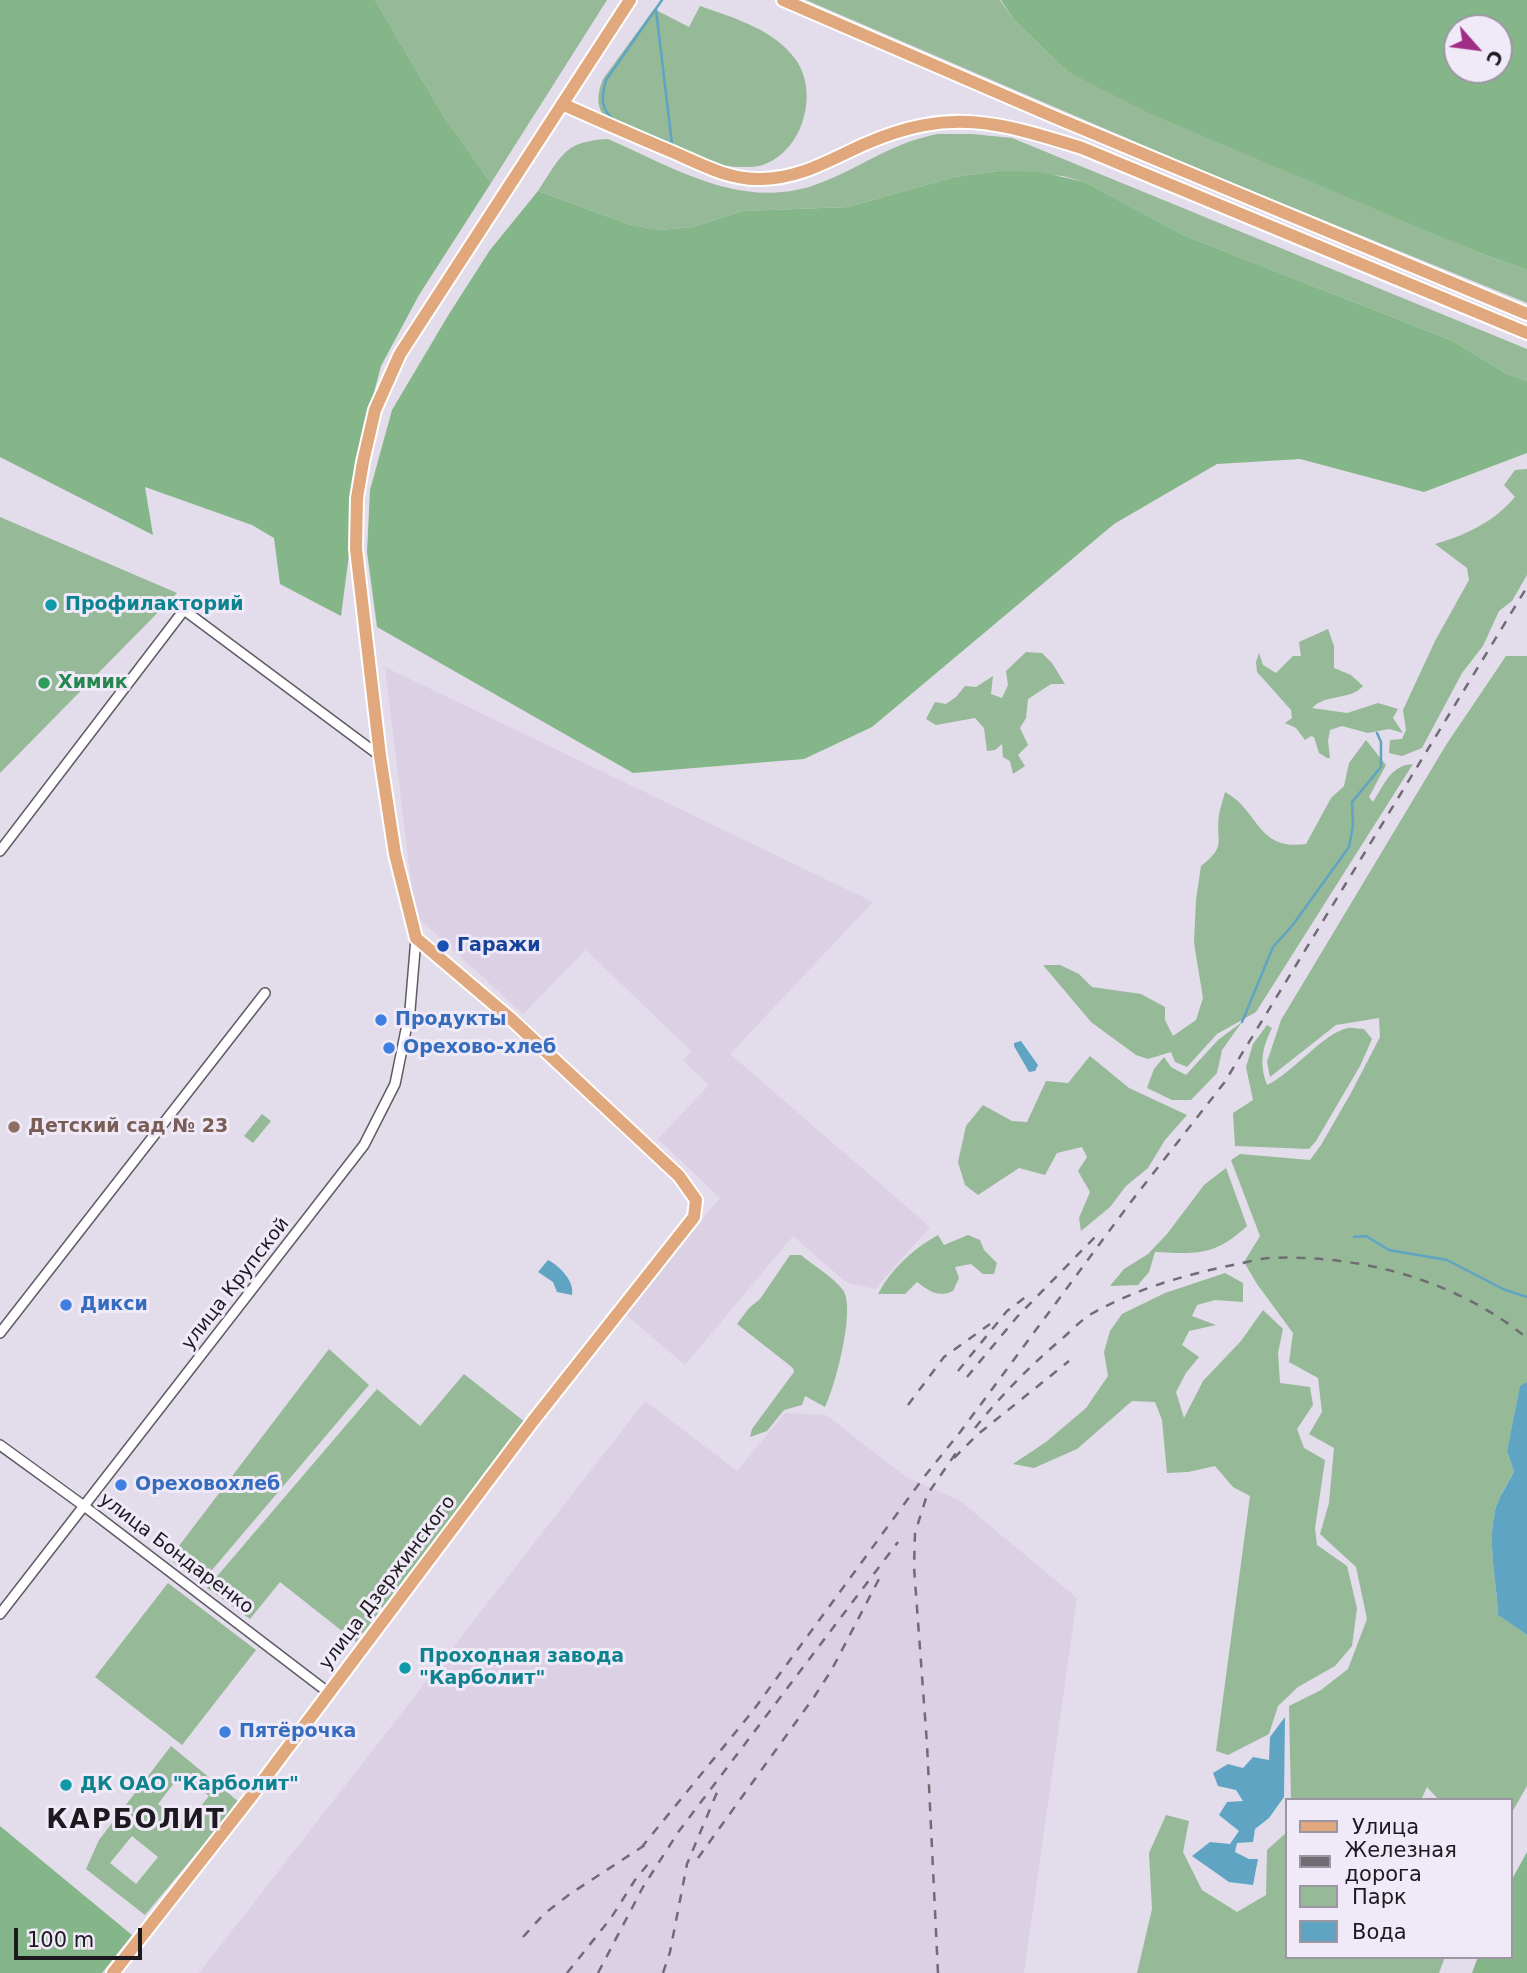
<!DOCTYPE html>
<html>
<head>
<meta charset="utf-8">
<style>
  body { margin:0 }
  #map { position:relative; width:1527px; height:1973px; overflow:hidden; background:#e3dcea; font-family:"DejaVu Sans",sans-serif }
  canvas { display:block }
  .legend { position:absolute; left:1285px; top:1798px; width:228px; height:161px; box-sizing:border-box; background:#f0e9f8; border:2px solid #9b96a1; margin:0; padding:9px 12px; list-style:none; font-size:21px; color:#1c1a1f }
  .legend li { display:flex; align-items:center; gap:14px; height:35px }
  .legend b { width:35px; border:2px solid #9b96a1 }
  .north { position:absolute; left:1443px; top:14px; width:70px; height:70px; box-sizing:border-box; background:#f0e9f8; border:2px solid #9b96a1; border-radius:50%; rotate:118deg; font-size:19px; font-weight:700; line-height:28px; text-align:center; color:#1c1a1f }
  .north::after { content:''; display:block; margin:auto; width:24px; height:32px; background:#a22d86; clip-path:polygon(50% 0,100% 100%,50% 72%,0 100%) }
  .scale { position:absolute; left:14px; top:1928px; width:128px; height:32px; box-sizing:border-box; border:4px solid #1c1a1f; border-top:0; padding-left:9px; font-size:21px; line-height:24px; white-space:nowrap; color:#1c1a1f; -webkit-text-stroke:5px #f0e9f8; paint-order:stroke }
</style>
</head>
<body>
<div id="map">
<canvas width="1527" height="1973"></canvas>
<ul class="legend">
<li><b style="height:9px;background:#e1a87d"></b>Улица</li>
<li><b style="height:9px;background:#706c74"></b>Железная дорога</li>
<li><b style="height:19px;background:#96b998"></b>Парк</li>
<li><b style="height:19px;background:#5fa5c3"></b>Вода</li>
</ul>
<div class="north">С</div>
<div class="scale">100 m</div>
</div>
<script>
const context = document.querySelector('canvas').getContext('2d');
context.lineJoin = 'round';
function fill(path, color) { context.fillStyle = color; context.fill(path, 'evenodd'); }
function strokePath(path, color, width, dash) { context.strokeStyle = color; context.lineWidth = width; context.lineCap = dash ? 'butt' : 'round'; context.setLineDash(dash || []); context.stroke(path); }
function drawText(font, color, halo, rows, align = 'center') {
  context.font = font + ' "DejaVu Sans",sans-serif'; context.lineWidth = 6; context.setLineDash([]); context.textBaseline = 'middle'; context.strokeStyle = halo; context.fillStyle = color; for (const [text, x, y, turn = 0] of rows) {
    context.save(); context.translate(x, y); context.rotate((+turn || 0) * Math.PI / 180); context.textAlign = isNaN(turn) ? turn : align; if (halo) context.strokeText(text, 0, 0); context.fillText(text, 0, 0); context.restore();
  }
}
const industrial = new Path2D(`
  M385,667L873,902L730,1054L930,1227L875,1289L847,1283L793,1236L685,1365L624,1313L720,1198L658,1139L709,1085L683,1061L691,1051L586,950L523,1014L415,915Z
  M645,1401L737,1471L785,1413L826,1415L906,1477L960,1501L1077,1598L1024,1973H199Z`);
const green = new Path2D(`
  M375,0H607L491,183L443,115Z
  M806,0H1000L1013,19L1068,72L1472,250L1527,270V303L1210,174Z
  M700,6C734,18 774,29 796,60C819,93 803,150 765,164C759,167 750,167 744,167C704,169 642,133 605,117C595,105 598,92 603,79L654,9L689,27Z
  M937,134H972L1012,138L1527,349V381L1507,374L1453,341L1183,235L1085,182L1063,176L999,171L954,177L848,207L743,211L693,227L658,230L628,224L538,191C561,157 563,141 608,139C675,168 738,209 812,186C843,176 871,157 901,145C912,140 925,137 937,134Z
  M1527,469V575L1512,601L1499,611L1483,646L1462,673L1422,748L1402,756L1389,753L1390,740L1402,739L1406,730L1403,710L1435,641L1469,580L1467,568L1435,544C1466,535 1494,522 1515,497L1504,485L1515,470Z
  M0,517L177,593L0,773Z
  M1328,629L1334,646V668L1351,675L1363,686C1350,701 1327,693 1312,708L1347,713L1378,703L1398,709L1393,718L1403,733L1389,729L1368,733L1342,726L1330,730L1328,741L1330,758H1327L1319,753L1314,737L1311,736L1305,740L1296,728L1285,723L1292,718L1291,710L1257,672L1256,662L1259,653L1263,665L1276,673L1293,656H1301L1299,642Z
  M1026,652L1042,653L1052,663L1065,684H1051L1028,699L1026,718L1020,728L1028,745L1018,755L1025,766L1013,774L1010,761L1003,757L1002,744L995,750L987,751L984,728L975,718L936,725L926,719L935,702L946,704L956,697L965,686L976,687L993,676L991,694L1002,698L1008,685L1006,671Z
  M1506,656H1527V1382L1520,1387L1507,1451L1514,1471C1508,1483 1498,1497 1495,1511C1487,1545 1497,1580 1498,1615L1527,1635V1786L1511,1814V1800H1439L1427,1787L1421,1800H1291L1289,1706L1321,1690L1348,1669L1367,1619L1356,1567L1320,1534L1329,1503L1334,1448L1309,1434L1322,1412L1318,1378L1289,1362L1293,1333L1257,1284L1244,1262L1260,1236L1231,1160L1240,1154L1310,1160L1321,1145L1351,1093L1380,1037L1379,1018L1336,1025L1270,1077L1267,1062L1281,1020L1446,745Z
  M1366,740L1386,765L1369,797L1373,802C1383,787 1390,765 1413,764L1256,1012L1217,1034L1187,1067L1175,1062L1171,1052L1148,1059L1136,1055L1091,1022L1043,965H1060L1079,974L1092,987L1141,994L1165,1007V1020L1173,1036L1196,1020L1203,998L1194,943L1196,900L1201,866C1228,845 1215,842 1219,815C1220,808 1223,800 1225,792C1260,811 1256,851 1306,844L1331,798L1344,786L1349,763Z
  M1242,1022L1222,1050L1217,1073L1191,1100H1172L1147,1088L1154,1069L1164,1057L1171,1067L1186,1075L1218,1040Z
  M1267,1025L1272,1028C1262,1048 1259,1064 1267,1085C1293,1073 1323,1033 1348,1028C1352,1027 1359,1029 1364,1029L1372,1039L1360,1066L1316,1141L1309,1149L1235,1146L1233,1113L1253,1100L1246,1067L1253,1044Z
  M1090,1056L1129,1088L1187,1115L1165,1140L1148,1168L1126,1186L1110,1207L1081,1231L1079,1218L1090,1192L1078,1171L1087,1157L1082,1147L1057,1153L1045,1175L1019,1168L978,1195L965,1185L958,1162L966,1126L983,1105L1012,1121L1027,1122L1046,1081L1068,1083Z
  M262,1114L271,1121L253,1143L244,1136Z
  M1226,1168L1247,1226C1215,1256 1197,1254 1155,1252L1149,1272L1138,1285L1110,1286L1124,1269L1148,1254L1167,1234L1204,1185Z
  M938,1235L944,1245L968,1235L980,1240L984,1250L997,1263L994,1274H983L971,1264L955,1267L959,1278L953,1291C938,1298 929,1291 917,1282L905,1294H878C891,1269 913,1249 938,1235Z
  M790,1255H801C814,1266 833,1277 843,1290C856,1308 835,1388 825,1407L805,1396L802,1405L784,1410L767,1431L750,1437L752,1429L794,1372L793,1368L737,1324L749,1308L760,1299Z
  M1225,1273L1243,1283V1302L1215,1300L1197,1305L1192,1316L1216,1325L1189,1331L1182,1345L1199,1357L1186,1373L1176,1392L1184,1418L1203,1381L1241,1341L1263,1310L1283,1329L1278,1353L1280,1383L1310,1387L1313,1405L1297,1429L1304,1448L1325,1460L1315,1528L1317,1545L1347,1566L1357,1608L1352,1646L1335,1666L1298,1687L1278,1706L1269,1734L1228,1755L1216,1751L1250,1496L1233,1487L1215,1466L1188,1472L1167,1473L1162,1420L1155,1402L1132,1401L1077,1449L1034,1468L1013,1464L1046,1442L1086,1408L1108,1376L1104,1352L1110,1331L1122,1314L1165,1293Z
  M329,1349L369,1385L201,1583L169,1559Z
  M464,1374L525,1422L356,1642L280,1582L250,1619L207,1588L377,1389L420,1426Z
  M168,1583L256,1650L182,1745L95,1677Z
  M171,1746L239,1802L145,1915L86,1869L99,1840ZM181,1774L209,1796L185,1826L158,1804ZM132,1836L158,1857L136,1884L110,1863Z
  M1166,1815L1189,1821L1183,1852L1202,1890L1237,1912L1266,1895L1267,1850L1287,1832V1957H1445L1439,1973H1137L1152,1909L1149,1853Z`);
const forest = new Path2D(`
  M0,0H375L443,115L491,183L419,295L381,366L357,456L351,539L341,616L280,584L274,538L252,525L145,487L153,535L0,457Z
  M1001,0H1527V270L1472,250L1149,113L1068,72L1013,19ZM1499,28V70H1457V28Z
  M999,171L1040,172L1085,182L1183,235L1453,341L1507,374L1527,381V453L1424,492L1300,459L1217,464L1114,524L872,727L804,759L633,773L377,627L367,552L370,490L392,410L449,314L490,250L538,191L628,224L658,230L693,227L743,211L848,207L954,177Z
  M0,1826L132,1935L102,1973H0Z
  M1527,1852V1973H1472L1478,1957H1511V1881Z`);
const water = new Path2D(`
  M1021,1041L1038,1065L1035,1071L1029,1072L1014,1046V1043Z
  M548,1260C560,1266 575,1282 572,1295L557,1292L553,1282L538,1272Z
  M1527,1382V1635L1498,1615C1497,1580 1487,1545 1495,1511C1498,1497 1508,1484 1514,1471L1507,1451L1520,1386Z
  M1285,1717L1284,1797L1269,1818L1255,1829L1253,1842L1237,1843L1235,1852L1249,1859H1258L1253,1885L1229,1882L1192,1856L1210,1842L1230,1844L1239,1831L1219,1815L1227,1802L1243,1801L1236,1790L1218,1786L1213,1773L1228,1764L1243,1768L1253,1757L1269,1760L1270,1737Z`);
const stream = new Path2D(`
  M617,122C600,111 601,98 606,80L662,0
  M632,128L672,144L656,10
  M1242,1022L1273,947L1292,926L1349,847L1353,825L1352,802L1381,767V742L1377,733
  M1354,1237L1366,1236L1389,1250L1447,1260L1503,1289L1527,1297`);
const minor = new Path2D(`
  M0,851L184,610L380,756
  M0,1333L265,993
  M0,1445L84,1506L329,1693
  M0,1614L364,1145L395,1084L410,1010L416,938`);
const major = new Path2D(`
  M783,0L1052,116L1527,314
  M562,104C600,121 637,137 675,153C702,165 730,180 760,179C800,179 831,159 865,144C950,107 998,122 1082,148L1527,333
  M113,1973L250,1798L533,1421L694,1217L696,1200L679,1176L510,1018L416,938L395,854L380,756L356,549L357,498L363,462L375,410L400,354L630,0`);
const rail = new Path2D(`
  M958,1371L1007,1311L1027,1296
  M967,1377L1017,1317L1095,1237
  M908,1405L944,1357L990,1324
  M975,1428C1002,1394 1032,1364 1064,1337C1073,1329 1082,1319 1093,1313C1136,1289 1184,1275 1233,1265C1244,1263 1257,1259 1269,1258C1360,1254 1456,1280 1527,1338
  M954,1458L977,1435L1069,1361
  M641,1848L752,1712L924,1477L961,1431L1130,1203L1224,1083L1527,587
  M698,1858L814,1697L831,1671L879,1579
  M523,1937L544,1914L570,1894L648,1843
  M567,1973L611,1918L635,1880L648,1864
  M598,1973L643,1887L679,1831L898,1542
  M663,1973L670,1952L687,1864L718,1790
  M938,1973L927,1744L914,1567L915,1533L927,1495L958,1450`);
const markers = [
  [51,605,7,"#0f9aa8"],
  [44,683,7,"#2e9e5b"],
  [443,946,7,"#1a4fb4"],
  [381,1020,7,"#3f7fe0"],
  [389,1048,7,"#3f7fe0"],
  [14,1127,7,"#8d6e63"],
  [66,1305,7,"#3f7fe0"],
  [121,1485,7,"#3f7fe0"],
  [405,1668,7,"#0f9aa8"],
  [225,1732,7,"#3f7fe0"],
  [66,1785,7,"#0f9aa8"]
];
const cultureNames = [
  ["Профилакторий",65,605],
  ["Проходная завода",419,1657],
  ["\"Карболит\"",419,1679],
  ["ДК ОАО \"Карболит\"",80,1785]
];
const leisureNames = [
  ["Химик",58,683]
];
const transitNames = [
  ["Гаражи",457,946]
];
const shopNames = [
  ["Продукты",395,1020],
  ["Орехово-хлеб",403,1048],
  ["Дикси",80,1305],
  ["Ореховохлеб",135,1485],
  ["Пятёрочка",239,1732]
];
const educationNames = [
  ["Детский сад № 23",28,1127]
];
const streetNames = [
  ["улица Крупской",236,1284,-52],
  ["улица Бондаренко",176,1554,37],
  ["улица Дзержинского",388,1583,-53]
];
const districtNames = [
  ["КАРБОЛИТ",136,1821]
];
fill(industrial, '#dcd0e4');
fill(green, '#96b998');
fill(forest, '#85b689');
fill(water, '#5fa5c3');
strokePath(stream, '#5fa5c3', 2.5);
strokePath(minor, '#605a66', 12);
strokePath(major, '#fff', 16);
strokePath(minor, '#fff', 9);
strokePath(major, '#e1a87d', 12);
strokePath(rail, '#706c74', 2.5, [9, 9]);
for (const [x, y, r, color] of markers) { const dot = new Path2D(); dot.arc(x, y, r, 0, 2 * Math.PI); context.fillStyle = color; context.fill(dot); strokePath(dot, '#f0e9f8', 2.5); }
drawText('bold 19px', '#0d838f', '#f0e9f8', cultureNames, 'left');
drawText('bold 19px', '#27864d', '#f0e9f8', leisureNames, 'left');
drawText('bold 19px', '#164399', '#f0e9f8', transitNames, 'left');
drawText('bold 19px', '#366cbe', '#f0e9f8', shopNames, 'left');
drawText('bold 19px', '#785e54', '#f0e9f8', educationNames, 'left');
drawText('19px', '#1c1a1f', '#f0e9f8', streetNames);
context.letterSpacing = '2px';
drawText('bold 26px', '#1c1a1f', '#f0e9f8', districtNames);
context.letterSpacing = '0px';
</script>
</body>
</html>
